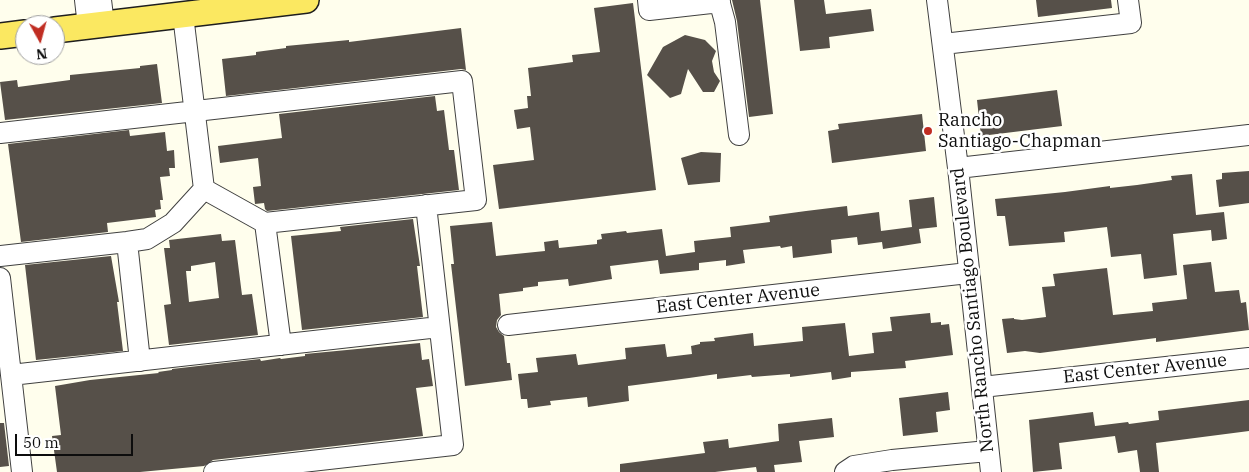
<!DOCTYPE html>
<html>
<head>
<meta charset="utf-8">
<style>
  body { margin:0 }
  #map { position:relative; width:1249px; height:472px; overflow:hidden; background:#fffeed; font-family:"IBM Plex Serif",serif }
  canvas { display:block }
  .north { position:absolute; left:15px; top:15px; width:50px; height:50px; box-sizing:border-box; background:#fff; border:1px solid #9e9e9e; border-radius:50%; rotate:173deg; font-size:14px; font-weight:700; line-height:20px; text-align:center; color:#0d0d0d }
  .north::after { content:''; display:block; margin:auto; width:18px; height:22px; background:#c02d22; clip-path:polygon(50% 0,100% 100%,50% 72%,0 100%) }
  .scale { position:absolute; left:15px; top:434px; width:118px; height:22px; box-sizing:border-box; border:2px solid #0d0d0d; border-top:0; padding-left:6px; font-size:15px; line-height:18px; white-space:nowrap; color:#0d0d0d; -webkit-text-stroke:4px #fff; paint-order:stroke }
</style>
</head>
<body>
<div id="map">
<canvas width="1249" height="472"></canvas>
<div class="north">N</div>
<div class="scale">50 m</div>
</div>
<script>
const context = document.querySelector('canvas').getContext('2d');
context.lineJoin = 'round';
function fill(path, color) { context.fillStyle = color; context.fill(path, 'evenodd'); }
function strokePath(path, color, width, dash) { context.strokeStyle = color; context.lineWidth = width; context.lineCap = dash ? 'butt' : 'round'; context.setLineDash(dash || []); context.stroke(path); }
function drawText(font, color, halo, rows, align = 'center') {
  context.font = font + ' "IBM Plex Serif",serif'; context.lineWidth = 5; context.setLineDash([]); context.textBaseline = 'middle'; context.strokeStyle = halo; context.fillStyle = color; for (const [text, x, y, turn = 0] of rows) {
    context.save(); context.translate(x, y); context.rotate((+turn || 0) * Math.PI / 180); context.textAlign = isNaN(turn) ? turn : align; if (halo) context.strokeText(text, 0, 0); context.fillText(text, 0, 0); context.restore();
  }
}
const building = new Path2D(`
  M732,0H760L773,114L749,117L737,21Z
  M794,0H824L826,14L871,9L874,31L829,37L830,48L800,51Z
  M1036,0H1111L1112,8L1038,17Z
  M633,3L656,190L499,209L493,165L534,160L530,127L517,129L514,110L528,108L527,96H531L528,68L573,62L572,55L600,52L594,8Z
  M461,28L466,70L461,69L226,96L222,59L256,55V52L286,48V46L349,40V42Z
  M685,35L705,40L716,51L712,61L714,72L720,81L714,92H703L688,69L681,94L670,98L647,75L663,47Z
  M157,64L162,103L5,120L0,82L17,80L18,87L70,80V75L140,68V66Z
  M1057,90L1062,126L981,136L977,100Z
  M435,96L437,111L444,110L449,150H454L459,190L267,211L265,209L264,203L255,204L253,187L261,186L258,158L220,163L218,146L282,138L279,114Z
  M922,114L926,151L832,163L828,131L839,129L838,124Z
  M129,130L130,136L165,132L167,151L174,150L175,168H169L170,176L160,177L163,200H160L161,209L155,210L156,217L107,223L108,232L21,242L8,144Z
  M701,152L721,153L720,182L688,185L681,158Z
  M1249,171V203L1219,207L1216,180L1222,179V173Z
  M1192,174L1196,215L1224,212L1227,239L1212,241L1211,230L1173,234L1177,275L1144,279L1141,254L1111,257L1107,227L1064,232L1065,242L1009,246L1005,216H997L995,199L1065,192L1110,186V188L1137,185L1172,180L1171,176Z
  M934,197L937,227L919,229L921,243L883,249L882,242L858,245L857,237L831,240L832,253L793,258L792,246L781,248L780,246L743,250L745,263L726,266V260L699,263V270L660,274L658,260L610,266L612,279L569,286L568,279L538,282V286L523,288V291L499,294L501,315L497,320L496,327L499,332L504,336L507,363H510L512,380L465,386L451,264H454L450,226L492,222L496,256L545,251L544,242L558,240L559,248L597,244V240L602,239L601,234L626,231L627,233L662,229L666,256L695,252L694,241L731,237L730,227L770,222L769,216L806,211L847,206L848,216L879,212L881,231L912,227L909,200Z
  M413,219L420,266H417L423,317L302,330L291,236L341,231L340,227Z
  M221,234L222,241L235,240L242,295L252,294L258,335L169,345L164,305L171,304L164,248H170L169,240ZM215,262L219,298L189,302L186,271H191V266Z
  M111,256L119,302H117L123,351L36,360L25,265Z
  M1211,262L1215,292L1239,290L1241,303L1246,302L1249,330L1156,342V338L1040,353L1025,351L1007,353L1002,319L1014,318V319L1022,320L1046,317L1042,287L1055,286L1053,274L1107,268L1113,315L1153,311L1152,303L1187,299L1183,265Z
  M930,313L931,323L941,322V325L949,324L953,355L905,361L906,368L851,372V377L832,380L831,372L790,377V374L752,377L751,375L717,379V374L689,378L628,386L629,401L588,407L587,397L550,401L551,405L528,408L527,399H521L518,374L538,372L536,358L576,354L578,365L626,359L625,348L665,344L667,357L692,354L691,346L700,344V342L715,341L714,338L753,333L754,346L784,343L803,341L802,327L845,323L849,356L874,353L872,333L892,331L890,317Z
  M420,343L422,360L429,359L433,386L416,388L423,436L213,460L204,466L140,472H57L52,436L61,435L55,386L90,380L159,373L158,372L172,370V369L260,359L261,361L280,358L281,359L305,356V354Z
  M948,392L950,410L936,412L938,432L903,436L899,398Z
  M1249,400V431L1156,443L1159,472H1140L1137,450L1118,453L1115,436L1059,443L1062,469L1033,472L1029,420L1093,412L1095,426L1128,422L1129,424L1159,420L1158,411Z
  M832,418L834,437L799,441L802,462L774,465L775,472H757L756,467L715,472H620V464L705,453L703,442L728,439L729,448L779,441L778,424Z
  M0,423H4L9,466L0,467Z`);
const minor = new Path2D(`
  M85,0L88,26
  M101,0L104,24
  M648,0L649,10L720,2
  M719,0L725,22L739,135
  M937,0L958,168L991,472
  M183,15L204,189
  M943,44L1131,23L1128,0
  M0,133L462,81L476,200L265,223
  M958,168L1249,135
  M127,242L140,361
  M0,256L127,242L147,239L173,223L204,189L265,223L281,345
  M0,278L22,472
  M508,325L968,273
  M11,375L439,327
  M982,387L1249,358
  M214,472L453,445L426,205
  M845,472L854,466L892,460L988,451`);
const major = new Path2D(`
  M55,30L306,0
  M0,36L25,33`);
const markers = [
  [928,131,5,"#c02d22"]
];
const poiNames = [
  ["Rancho",938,121],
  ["Santiago-Chapman",938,142]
];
const streetNames = [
  ["East Center Avenue",738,299,-6],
  ["North Rancho Santiago Boulevard",973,310,-96],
  ["East Center Avenue",1145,369,-6]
];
fill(building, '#565049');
strokePath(minor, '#404040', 22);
strokePath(major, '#1e1e1e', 28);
strokePath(minor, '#fff', 20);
strokePath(major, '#fbe861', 25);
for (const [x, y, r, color] of markers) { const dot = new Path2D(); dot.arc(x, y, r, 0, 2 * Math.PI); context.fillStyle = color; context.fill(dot); strokePath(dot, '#fff', 2); }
drawText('18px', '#0d0d0d', '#fff', poiNames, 'left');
drawText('18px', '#0d0d0d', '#fff', streetNames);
</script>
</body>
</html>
